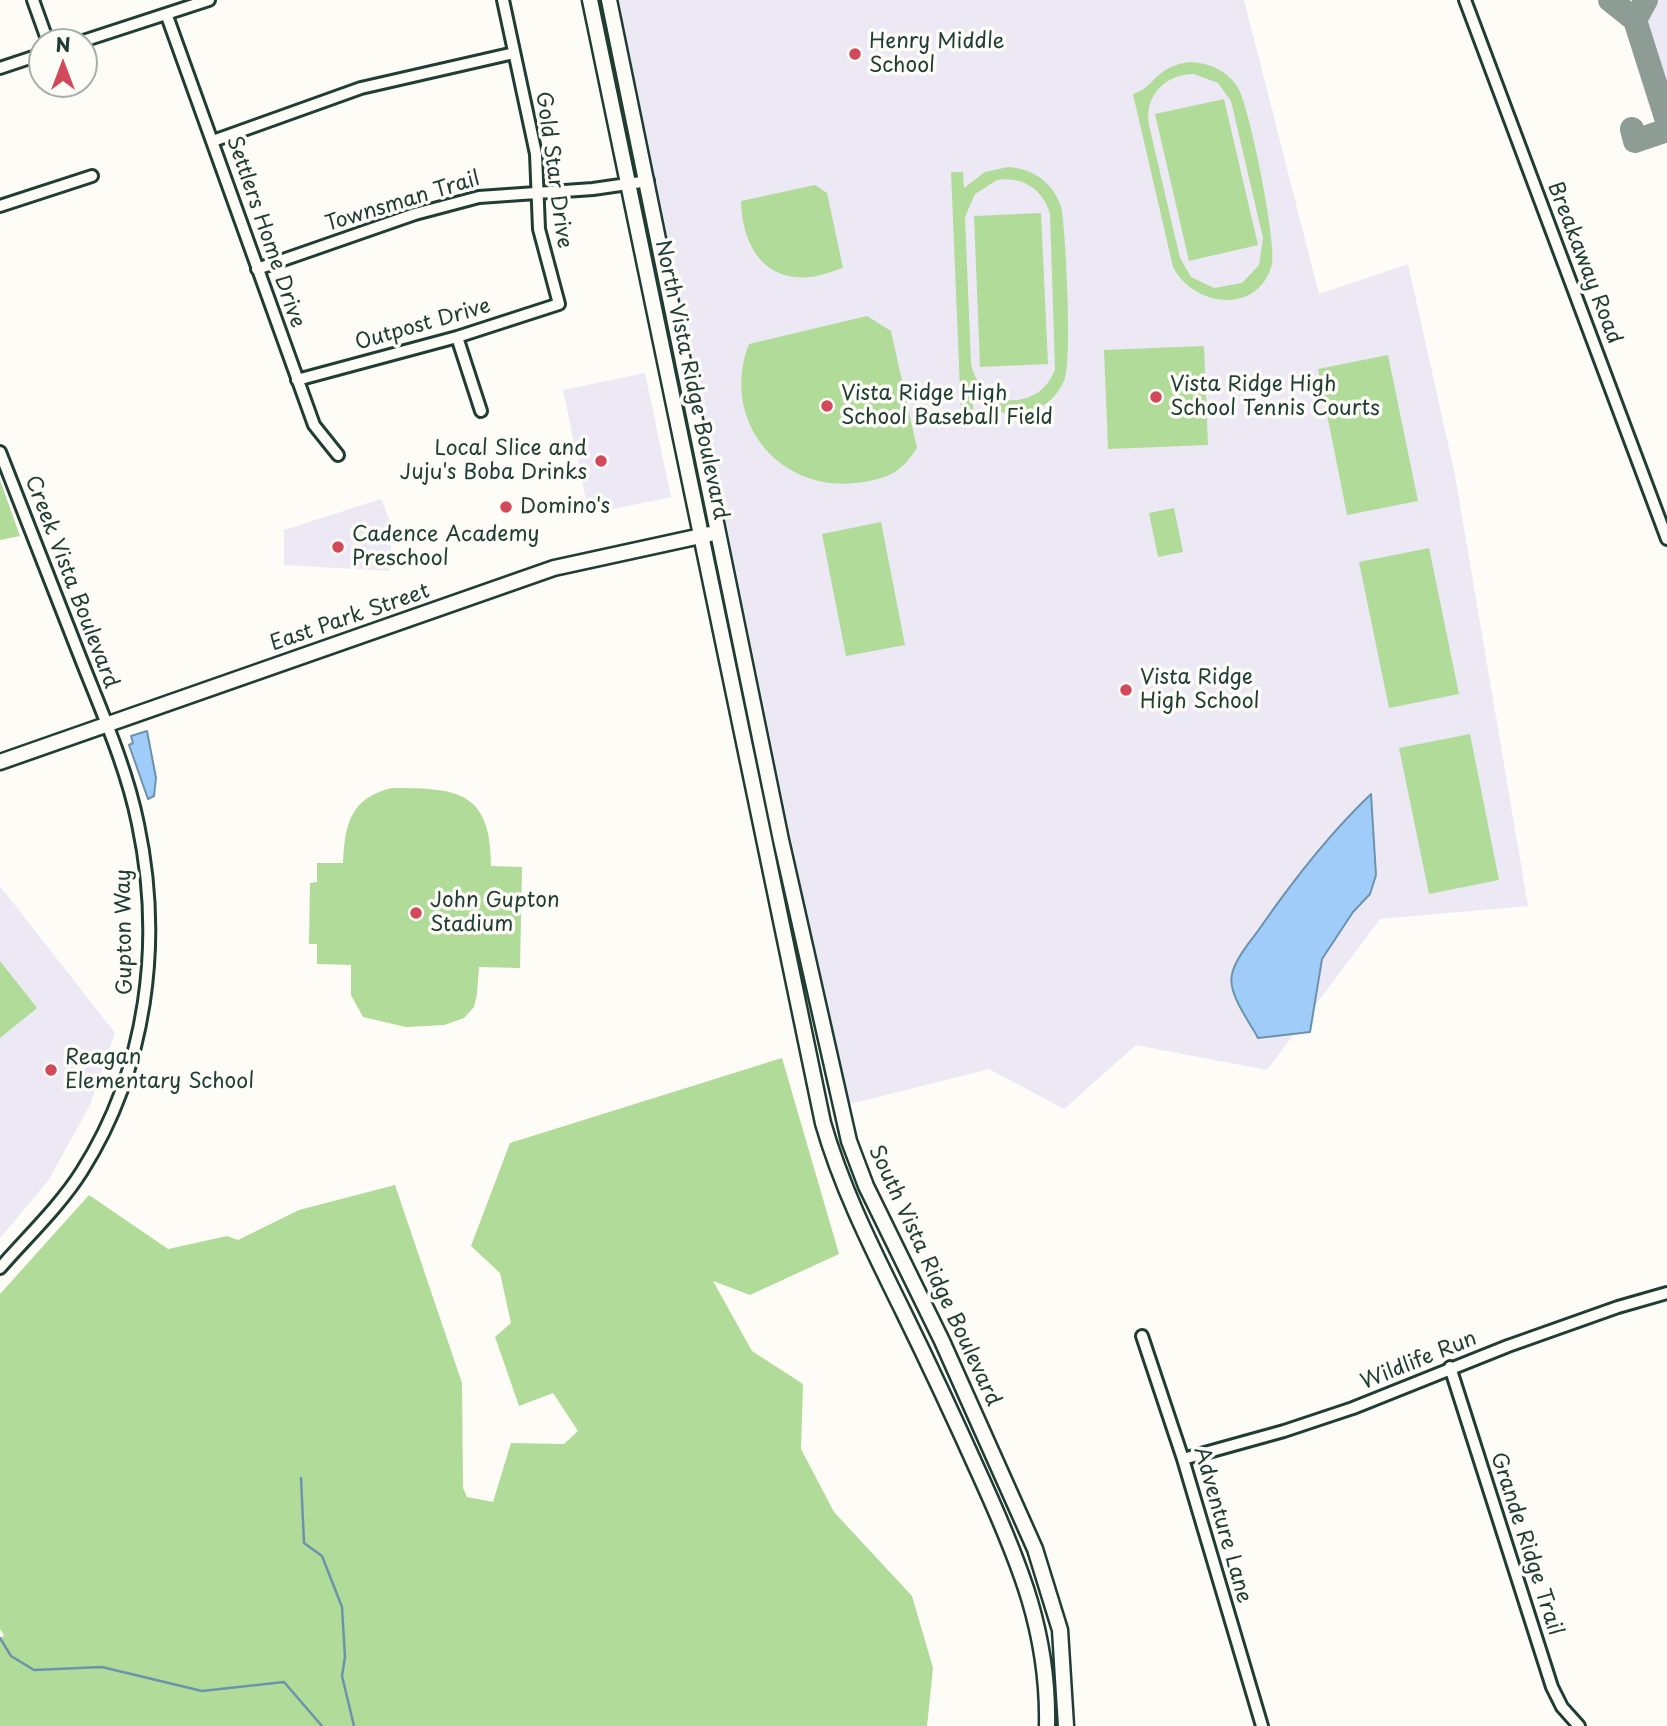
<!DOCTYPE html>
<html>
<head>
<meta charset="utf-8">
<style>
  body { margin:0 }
  #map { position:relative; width:1667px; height:1726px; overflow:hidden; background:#fdfcf7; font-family:"Playpen Sans",sans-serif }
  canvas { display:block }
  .north { position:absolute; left:28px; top:28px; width:70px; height:70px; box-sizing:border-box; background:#fdfcf7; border:2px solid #a4b0a9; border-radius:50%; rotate:0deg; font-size:19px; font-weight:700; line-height:28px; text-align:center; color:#1f3d34 }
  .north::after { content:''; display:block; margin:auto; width:24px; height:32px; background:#d1495b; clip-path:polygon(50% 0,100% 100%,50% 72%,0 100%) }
</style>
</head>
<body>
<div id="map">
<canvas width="1667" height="1726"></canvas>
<div class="north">N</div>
</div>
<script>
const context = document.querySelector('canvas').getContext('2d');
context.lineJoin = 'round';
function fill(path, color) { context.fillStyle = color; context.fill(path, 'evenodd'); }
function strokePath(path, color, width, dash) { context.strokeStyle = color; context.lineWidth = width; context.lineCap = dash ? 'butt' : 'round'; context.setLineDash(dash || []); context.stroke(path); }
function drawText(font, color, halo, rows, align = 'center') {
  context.font = font + ' "Playpen Sans",sans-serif'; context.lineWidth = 7; context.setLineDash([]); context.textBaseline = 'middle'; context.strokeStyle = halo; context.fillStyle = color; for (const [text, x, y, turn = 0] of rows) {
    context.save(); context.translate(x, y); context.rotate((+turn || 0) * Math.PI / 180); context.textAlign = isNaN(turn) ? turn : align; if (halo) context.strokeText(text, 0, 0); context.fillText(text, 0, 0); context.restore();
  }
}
const built = new Path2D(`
  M615,0H1244L1319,294L1408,264L1455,475L1528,906L1380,919L1267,1070L1136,1045L1064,1109L989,1069L846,1105L658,193Z
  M1624,0H1667V121Z
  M645,373L671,497L589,514L563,390Z
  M381,499L392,525L390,571L284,565V530Z
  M0,886L115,1033L89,1107L48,1181L0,1238Z`);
const green = new Path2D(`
  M1191,62C1210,63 1226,70 1237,86C1249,103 1277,244 1272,264C1259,315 1194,308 1173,267L1133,94C1154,89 1155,65 1191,62ZM1194,74L1218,83L1231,101L1263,238L1259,265L1242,283L1214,288L1191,277L1180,258L1149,125C1144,96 1165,74 1194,74Z
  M1224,99L1258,245L1189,261L1155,114Z
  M1008,167C1034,169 1052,182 1061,206C1066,231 1072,358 1065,378C1059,395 1045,408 1027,412C1007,417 988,410 973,396V413L961,414L951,172H963L964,188L985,172ZM997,180C1022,176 1043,189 1050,214L1055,369C1040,413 979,410 971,363L965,217L975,194Z
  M815,185L827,193L843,268C832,271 822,276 810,277C762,282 742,243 741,201Z
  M1041,213L1048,364L980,367L974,216Z
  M867,316L891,331L917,448C900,474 887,479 856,483C776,492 720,417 749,344Z
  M1204,346L1208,445L1108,449L1104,350Z
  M1388,355L1418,501L1347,515L1318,369Z
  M0,480L20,536L0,540Z
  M1174,508L1183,552L1158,557L1149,513Z
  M881,522L905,645L846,656L822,534Z
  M1429,548L1459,694L1389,708L1359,562Z
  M1470,734L1499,880L1429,894L1399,748Z
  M392,788C458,788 491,791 491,866L522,867L520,968L479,967L477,994L474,1007L464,1018L444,1025L406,1027L363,1017L351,995V965L317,964V944H309L310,883L317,882V863H343C345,824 350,798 392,788Z
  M0,961L37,1008L0,1038Z
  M782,1058L839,1254L750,1295L713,1281L752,1351L803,1384L801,1449L834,1512L912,1596L933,1668L927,1726H0V1639L4,1635L0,1629V1294L89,1195L168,1249L227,1236L238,1240L299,1210L395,1185L462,1383L463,1488L467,1497L493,1502L511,1443L564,1444L578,1431L553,1393L519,1406L495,1337L511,1323L500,1273L471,1246L510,1143Z`);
const water = new Path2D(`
  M147,731L156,778L154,796L148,799L129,745L133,743L131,736Z
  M1371,794L1376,875L1370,894L1353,912L1322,959L1310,1032L1258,1038C1249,1021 1227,993 1232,974C1236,957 1251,941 1260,928C1294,879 1328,835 1371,794Z`);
const stream = new Path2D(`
  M301,1478L304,1543L322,1556L342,1607L345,1657L342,1676L354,1726
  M0,1638L11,1656L34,1670L102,1667L202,1691L284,1682L322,1726`);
const taxiway = new Path2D(`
  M1610,0L1635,20
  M1646,0L1635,20L1667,121
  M1632,129L1635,141L1667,130`);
const street = new Path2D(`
  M33,0L48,42
  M1465,0L1667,539
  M167,16L314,425L338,455
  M80,42L209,0
  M0,68L42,54
  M213,141L361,88L514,53
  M0,206L92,176
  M257,269L415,214L479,197L593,189L648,181
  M457,337L481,411
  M297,380L457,337L559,304L539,229L536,154L503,0
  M0,452C26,518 51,584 77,649C99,706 126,764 138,824C163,942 147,1068 82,1171C60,1206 27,1237 0,1268
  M1142,1336L1183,1459L1262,1726
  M1450,1367L1552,1687L1562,1707L1579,1726
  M1183,1459L1284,1431L1353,1408L1508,1346L1618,1307L1667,1293`);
const secondary = new Path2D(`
  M590,0L823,1123C842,1189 872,1248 902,1309C930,1366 957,1424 983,1482C1020,1564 1049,1634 1047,1726
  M609,0L781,840L849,1141L866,1186L942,1341L1035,1549L1060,1630L1066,1726
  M0,762L554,568L710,534`);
const markers = [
  [855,54,7,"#d1495b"],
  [1156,397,7,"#d1495b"],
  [827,406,7,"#d1495b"],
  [601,461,7,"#d1495b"],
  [506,507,7,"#d1495b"],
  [338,547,7,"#d1495b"],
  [1126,690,7,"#d1495b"],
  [416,913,7,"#d1495b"],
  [51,1070,7,"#d1495b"]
];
const poiNames = [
  ["Henry Middle",869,42],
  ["School",869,66],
  ["Vista Ridge High",1170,385],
  ["School Tennis Courts",1170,409],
  ["Vista Ridge High",841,394],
  ["School Baseball Field",841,418],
  ["Local Slice and",587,449,"right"],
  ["Juju's Boba Drinks",587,473,"right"],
  ["Domino's",520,507],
  ["Cadence Academy",352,535],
  ["Preschool",352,559],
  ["Vista Ridge",1140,678],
  ["High School",1140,702],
  ["John Gupton",430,901],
  ["Stadium",430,925],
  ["Reagan",65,1058],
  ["Elementary School",65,1082]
];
const streetNames = [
  ["Gold Star Drive",553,170,82],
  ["Townsman Trail",403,202,-17],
  ["Settlers Home Drive",265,232,71],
  ["Breakaway Road",1584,263,69],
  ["Outpost Drive",423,325,-16],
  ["North Vista Ridge Boulevard",691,380,78],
  ["Creek Vista Boulevard",71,582,69],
  ["East Park Street",350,618,-19],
  ["Gupton Way",125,932,-91],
  ["South Vista Ridge Boulevard",934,1276,65],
  ["Wildlife Run",1419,1361,-22],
  ["Adventure Lane",1222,1525,74],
  ["Grande Ridge Trail",1526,1544,72]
];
fill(built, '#ece9f5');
fill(green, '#b1db98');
fill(water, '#a0ccfa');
strokePath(water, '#6c93ab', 2);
strokePath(stream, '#6c93ab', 2.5);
strokePath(taxiway, '#8e9c96', 24);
strokePath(street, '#1f3d34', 16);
strokePath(secondary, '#1f3d34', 19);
strokePath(street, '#fdfcf7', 10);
strokePath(secondary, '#fdfcf7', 14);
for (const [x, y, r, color] of markers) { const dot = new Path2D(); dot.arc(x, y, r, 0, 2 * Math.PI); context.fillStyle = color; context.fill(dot); strokePath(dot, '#fdfcf7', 2.5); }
drawText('21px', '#1f3d34', '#fdfcf7', poiNames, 'left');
drawText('21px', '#1f3d34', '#fdfcf7', streetNames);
</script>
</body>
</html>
